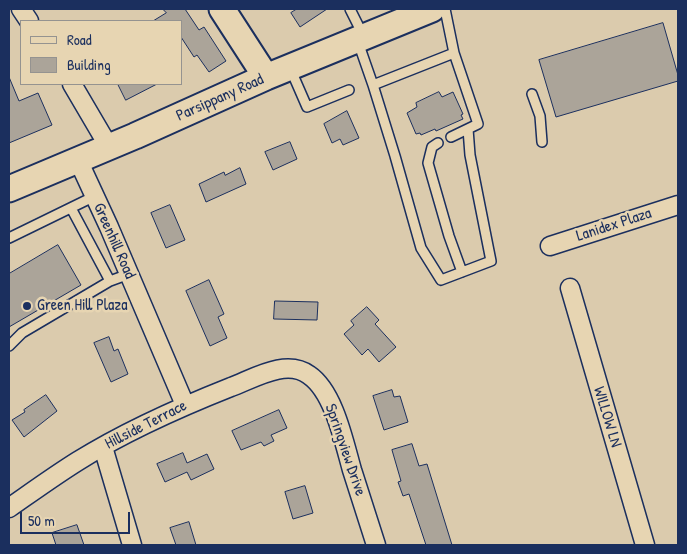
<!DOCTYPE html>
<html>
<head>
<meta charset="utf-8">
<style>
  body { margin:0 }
  #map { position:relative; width:687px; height:554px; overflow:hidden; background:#dbcbad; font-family:"Patrick Hand",sans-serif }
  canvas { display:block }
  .frame { position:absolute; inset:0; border:10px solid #1b2f5e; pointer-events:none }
  .legend { position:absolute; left:20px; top:20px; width:162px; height:65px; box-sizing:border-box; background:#e7d5b2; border:1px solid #959390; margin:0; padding:6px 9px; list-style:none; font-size:15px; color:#1b2f5e }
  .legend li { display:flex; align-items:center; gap:10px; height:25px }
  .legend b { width:25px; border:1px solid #959390 }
  .scale { position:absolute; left:20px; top:512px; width:110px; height:22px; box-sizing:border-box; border:2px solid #1b2f5e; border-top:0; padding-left:6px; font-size:15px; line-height:18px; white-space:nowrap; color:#1b2f5e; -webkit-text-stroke:4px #e7d5b2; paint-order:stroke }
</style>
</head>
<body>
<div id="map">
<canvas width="687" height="554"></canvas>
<div class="frame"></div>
<ul class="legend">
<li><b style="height:6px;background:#e7d5b2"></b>Road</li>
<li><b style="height:14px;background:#aba499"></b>Building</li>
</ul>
<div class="scale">50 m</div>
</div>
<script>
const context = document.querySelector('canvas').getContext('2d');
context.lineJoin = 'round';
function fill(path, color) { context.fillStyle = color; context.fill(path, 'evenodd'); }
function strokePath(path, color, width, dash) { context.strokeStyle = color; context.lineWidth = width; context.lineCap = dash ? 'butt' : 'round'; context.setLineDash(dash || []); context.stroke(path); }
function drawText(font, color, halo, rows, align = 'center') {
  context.font = font + ' "Patrick Hand",sans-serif'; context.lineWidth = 5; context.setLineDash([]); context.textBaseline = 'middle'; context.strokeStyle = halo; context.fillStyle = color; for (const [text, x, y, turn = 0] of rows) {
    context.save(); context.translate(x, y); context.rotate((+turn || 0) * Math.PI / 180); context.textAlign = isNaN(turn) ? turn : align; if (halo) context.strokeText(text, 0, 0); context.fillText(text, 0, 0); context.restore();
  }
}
const building = new Path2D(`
  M163,9H185L199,30L204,27L226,61L209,72L197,55L194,57L181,37V21H153L166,13Z
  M297,9H327L300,27L291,13Z
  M663,23L678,75V81L556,117L539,60Z
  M9,77L19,101L38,93L52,125L9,143Z
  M118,84H157L126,100Z
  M439,92L442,97L453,92L463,114L461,115L463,119L436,131L435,129L421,135L420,133L416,134L407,113L417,107L416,103Z
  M347,111L359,138L343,145L340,139L332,143L324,124Z
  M290,142L297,159L273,170L265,152Z
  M240,168L246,184L206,202L199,184L224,172L225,175Z
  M170,205L185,240L166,248L151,213Z
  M58,245L81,285L9,327V274Z
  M209,280L224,314L218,317L227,338L210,346L186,291Z
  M275,301L318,302L317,320L274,319Z
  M367,307L379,320L375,324L396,347L379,362L368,349L362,355L344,334L354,325L351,321Z
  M109,337L114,351L118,349L128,374L111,382L94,343Z
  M392,390L394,397L400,396L408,422L384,430L373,396Z
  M46,395L57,411L24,437L12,420L25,412L24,410Z
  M279,410L287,428L271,435L274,441L264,446L261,442L241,450L232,431Z
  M412,444L419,466L427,464L452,545H426L409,494L403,496L398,482L401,481L392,450Z
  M183,453L187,463L207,454L214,469L191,480L187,472L165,482L157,464Z
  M305,486L313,513L293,519L285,492Z
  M189,522L196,545H176L170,528Z
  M77,525L84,545H56L52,533Z`);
const lane = new Path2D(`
  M350,9L363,35
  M358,42L373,85L454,53L445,9
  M290,68L307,107L349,90
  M373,85L395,156L421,248L441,280L491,261L470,155L468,129
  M532,94L540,116L542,142
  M451,137L478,124L454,53
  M438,143L432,147L428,163L449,236L462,272
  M71,208L110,281L129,274
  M9,238L95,196
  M9,346L22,333L110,281`);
const street = new Path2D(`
  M21,9L29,21
  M72,84L109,147
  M78,160L109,227L185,405
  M550,246L678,205
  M570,288L645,545
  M103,447L132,545
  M9,508C32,492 54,476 78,461C126,431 178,408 231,387C253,379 286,358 309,375C334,392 344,442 352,470C360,495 368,520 376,545`);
const secondary = new Path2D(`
  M222,9L266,77
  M9,189L135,136L266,77L432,9`);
const markers = [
  [27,306,5,"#1b2f5e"]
];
const streetNames = [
  ["Parsippany Road",220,98,-24],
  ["Lanidex Plaza",614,225,-18],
  ["Greenhill Road",114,241,66],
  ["WILLOW LN",607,417,73],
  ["Hillside Terrace",146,425,-27],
  ["Springview Drive",345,450,71]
];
const poiNames = [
  ["Green Hill Plaza",37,306]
];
fill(building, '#aba499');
strokePath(building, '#1b2f5e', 1);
strokePath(lane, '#1b2f5e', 12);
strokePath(street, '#1b2f5e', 21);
strokePath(secondary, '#1b2f5e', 29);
strokePath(lane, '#e7d5b2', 9);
strokePath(street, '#e7d5b2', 18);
strokePath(secondary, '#e7d5b2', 25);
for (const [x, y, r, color] of markers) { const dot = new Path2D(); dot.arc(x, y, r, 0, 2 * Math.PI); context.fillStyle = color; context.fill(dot); strokePath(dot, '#e7d5b2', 2); }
drawText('16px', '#1b2f5e', '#e7d5b2', streetNames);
drawText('16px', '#1b2f5e', '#e7d5b2', poiNames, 'left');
</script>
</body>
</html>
